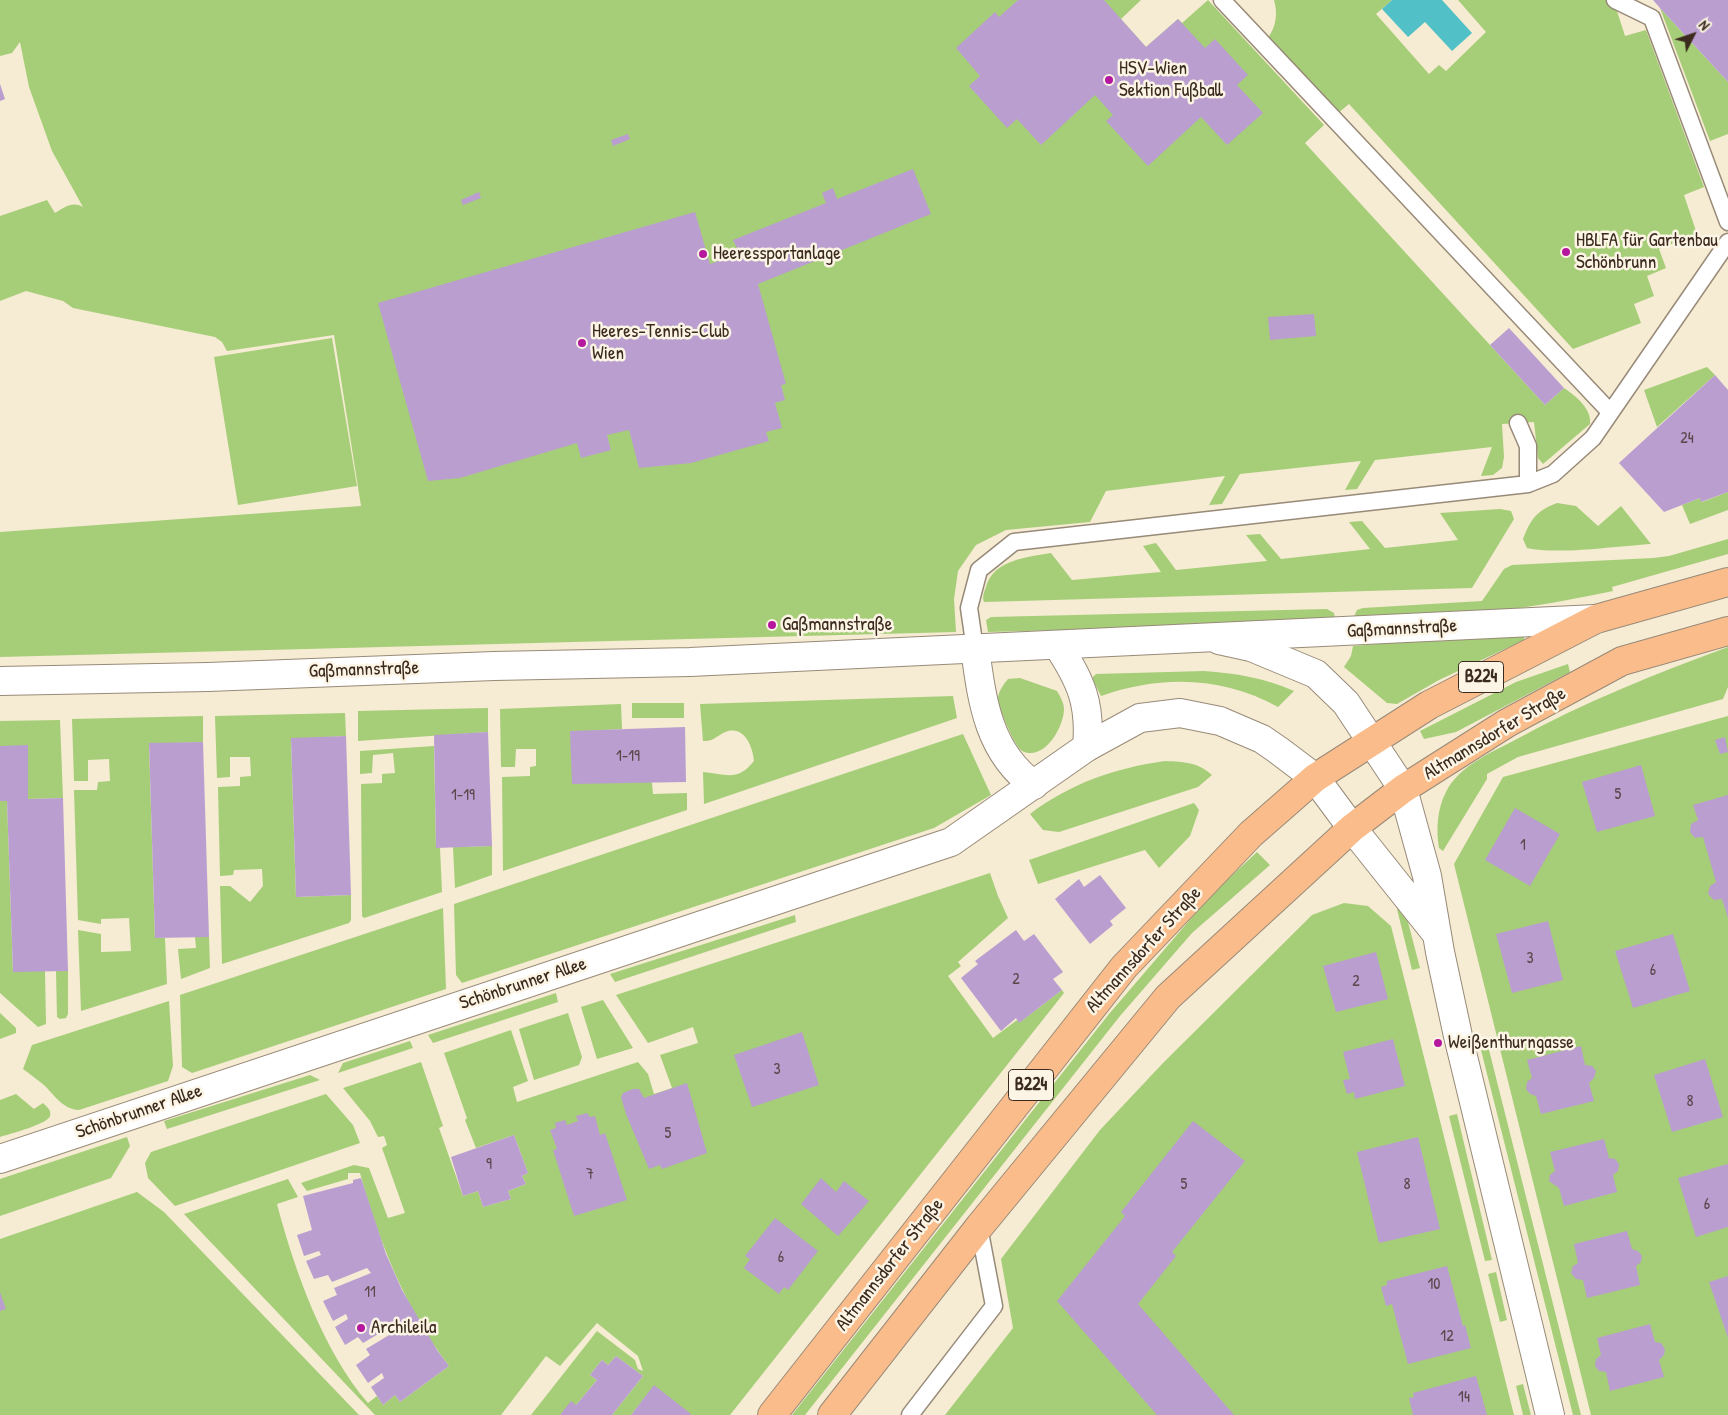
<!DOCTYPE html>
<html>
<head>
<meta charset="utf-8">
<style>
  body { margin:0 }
  #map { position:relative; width:1728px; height:1415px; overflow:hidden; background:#f6ebd3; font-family:"Patrick Hand",sans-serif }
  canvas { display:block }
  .north { position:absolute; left:1668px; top:10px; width:50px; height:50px; -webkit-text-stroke:4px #fcf5e5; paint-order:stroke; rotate:49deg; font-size:14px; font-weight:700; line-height:20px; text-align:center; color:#3b2a1e }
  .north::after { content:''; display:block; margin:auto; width:18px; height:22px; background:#3b2a1e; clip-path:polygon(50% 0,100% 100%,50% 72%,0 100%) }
</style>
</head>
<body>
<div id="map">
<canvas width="1728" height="1415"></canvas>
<div class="north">N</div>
</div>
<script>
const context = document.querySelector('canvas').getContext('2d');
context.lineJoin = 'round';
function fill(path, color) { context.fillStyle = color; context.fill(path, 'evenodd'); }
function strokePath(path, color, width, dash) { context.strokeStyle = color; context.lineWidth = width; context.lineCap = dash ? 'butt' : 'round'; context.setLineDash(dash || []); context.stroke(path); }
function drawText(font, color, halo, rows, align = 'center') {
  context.font = font + ' "Patrick Hand",sans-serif'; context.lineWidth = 5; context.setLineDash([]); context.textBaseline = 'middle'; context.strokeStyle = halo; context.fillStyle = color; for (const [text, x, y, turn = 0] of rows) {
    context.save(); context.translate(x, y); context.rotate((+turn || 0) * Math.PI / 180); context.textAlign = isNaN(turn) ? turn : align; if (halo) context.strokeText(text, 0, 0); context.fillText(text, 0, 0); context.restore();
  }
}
const green = new Path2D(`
  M0,0H1141L1121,19L1146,47L1178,19L1182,23L1208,0L1324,125L1305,143L1545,405L1564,388C1576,396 1592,409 1590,424L1543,464L1538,458L1534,422L1502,424L1504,457L1502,468L1493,475L1481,476L1492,447L1375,460L1357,489L1345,490L1361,461L1240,474L1222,504L1209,505L1225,476L1106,491L1090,522L1006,530L976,545L958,571L954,599L956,632L0,657V532L361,506L334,335L227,351L222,342L215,337L73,308L63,301L26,291L0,301V216L47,200L55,213C65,207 72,201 83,207L52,151L29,87L20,42L12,53L0,56Z
  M1274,0H1392L1376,14L1429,74L1439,65L1446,71L1486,32L1458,0H1606L1617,11L1625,36L1646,30L1704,187L1684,195L1697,234L1659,249L1666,268L1647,276L1654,296L1634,304L1641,323L1573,349L1349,104L1337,114L1268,38C1276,26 1278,14 1274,0Z
  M1660,8L1728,82V134L1710,141Z
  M332,338L357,486L238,505L214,357Z
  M1707,367L1715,375L1657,427L1644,390Z
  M1728,492V510L1690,524L1682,505L1700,498L1702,502Z
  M1557,503L1576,506L1598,526L1621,506L1651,544C1618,546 1557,555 1527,548L1523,539C1531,519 1536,511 1557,503Z
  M1500,509L1511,511L1514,519L1472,588L984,602C982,597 984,592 986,587C993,560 1027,557 1051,553L1072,580L1161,572L1143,546L1156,543L1176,570L1267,561L1246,535L1260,534L1281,559L1370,549L1349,522L1362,521L1385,548L1458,540L1440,513Z
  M1728,539V554L1612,587L1613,591C1561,602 1508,611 1455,616C1421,620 1386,620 1352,621L1357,610L1363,608L1482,601L1504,569L1512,565L1653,558L1669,556Z
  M1327,609L1334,613L1336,623L988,632L986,620L991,617Z
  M1524,632V640L1439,680L1397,704L1387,703L1344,667L1351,656L1353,646Z
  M1728,647V687L1723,699L1518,757L1487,774V779L1443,851L1439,848C1436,830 1437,809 1446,792C1459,766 1490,753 1515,740C1584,702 1655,674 1728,647Z
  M1568,664L1570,672L1456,732L1424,739L1420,731L1516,682Z
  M1204,671C1235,673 1265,678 1294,691L1278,707C1223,676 1160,675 1101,696L1092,678L1096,674Z
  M1020,678L1057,691C1060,696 1064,703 1064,709C1064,727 1044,762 1022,751C1015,747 998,707 998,699C998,691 1004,684 1008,679Z
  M953,696L957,718L704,804L703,772C727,774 737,782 754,761C753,749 746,727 728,731C718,734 714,742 703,741L700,704Z
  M632,703H684V718H632Z
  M621,704L622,729L570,732L652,783L653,794L687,793V810L503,871L502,777L530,776V767L536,766V749H516L515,767H501L500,709Z
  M488,708V732L358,741V711Z
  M345,713L346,736L291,739L296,897L351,895V920L349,923L222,964L220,886H230L250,902L263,886L262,869L234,870L233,875L220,876L218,787L240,786V777L251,776L250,757H230V777L217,778L215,716Z
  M203,716V742L149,744L155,938H165L167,984L81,1011L78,930L101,934V952L131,951L129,918L101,919V924L78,920L74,790H97L98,782L110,781L109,759L88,760V781H74L72,719Z
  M1728,716V1415H1591L1454,864L1503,777Z
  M60,720L63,798L28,799V746H0V721Z
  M963,734L991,795L934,828L462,983L456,975L454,904Z
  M434,746L436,847L440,848L442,892L364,918L362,916L361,784L382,783V774L395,773L393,753L373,755L372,773L360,774V751Z
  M1165,761C1184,762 1198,762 1212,775L1198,787L1059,832L1043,830L1030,814C1071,783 1115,768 1165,761Z
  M0,801H7L13,971H45L46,1024L38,1027L0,993Z
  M1194,803L1199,810L1190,836L1159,868L1145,850L1038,884L1029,860Z
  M492,846V875L455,888L453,847Z
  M1257,852L1270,865L1192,933L1120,1016L805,1415H792L1109,1014L1212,894Z
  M990,873L998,896L1008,918L958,962L961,966L948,976L993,1038L1017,1020L1020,1022L1062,990L1064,993L730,1415H690L654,1386L631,1415H612L643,1376L616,1356L608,1365L602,1360L590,1375L597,1380L576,1405L560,1415H531L597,1331L635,1360L638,1369L643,1371L638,1356L597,1323L560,1366L546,1356L501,1415H375L184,1214L288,1179L298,1197L277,1204C294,1269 323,1351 368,1403L377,1396L383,1405L395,1395L400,1402L449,1366C405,1308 379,1242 360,1173H348V1179L307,1191L301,1183L354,1165L369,1168L388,1218L405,1213L382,1148L387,1145L384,1136L378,1137L370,1121L343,1088L421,1062L443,1126L439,1128L463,1196L478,1191L483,1207L511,1199L508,1191L526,1184L522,1176L528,1173L514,1135L476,1148L465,1120L467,1118L444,1053L511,1030L528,1081L513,1087L517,1102L638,1062L648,1074L654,1094L672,1088L660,1055L698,1043L693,1027L648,1043L616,995Z
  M1397,902L1408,922L1420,968L1412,970L1397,909Z
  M1344,903L1368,906L1391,926L1514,1415H945L1013,1328L1001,1259L1100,1130L1163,1063L1312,915Z
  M443,908L446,989L192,1073L182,1067L180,995Z
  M795,915L796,922L615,982L610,974Z
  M195,937H209L210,968L181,979L178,949L196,948Z
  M56,971H68V1014L66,1018L60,1019L57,1017Z
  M556,993L558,1002L433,1043L428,1035Z
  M603,1000L633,1048L597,1059L581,1007Z
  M169,1001L173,1066L168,1081L79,1110C63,1109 56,1097 45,1086C38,1080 30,1074 23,1069L32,1045Z
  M0,1013L16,1028V1033L0,1039Z
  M568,1013L582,1057L579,1065L534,1080L519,1029Z
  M1486,1038L1581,1415H1573L1480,1046V1039Z
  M410,1041L413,1048L338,1073L343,1063Z
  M310,1075L320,1080L167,1129L164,1121Z
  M16,1094L34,1109L43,1103C46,1106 52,1110 50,1116C48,1124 9,1134 0,1137V1100Z
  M326,1094L353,1125L360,1143L175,1206L148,1178L145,1163L151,1152Z
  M1457,1114L1492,1260L1485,1261L1449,1116Z
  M127,1137L130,1146L111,1178L0,1216V1179Z
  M137,1192L164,1212L359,1415H0V1239Z
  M1496,1272L1507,1320L1500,1322L1488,1274Z
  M1523,1384L1531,1415H1523L1516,1386Z`);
const water = new Path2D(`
  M1392,0H1442L1472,33L1452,51L1425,22L1408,37L1382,9Z`);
const building = new Path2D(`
  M1018,0H1104L1146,47L1178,19L1205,48L1215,39L1248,75L1237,85L1263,113L1227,145L1201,117L1148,166L1106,121L1113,115L1095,95L1041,145L1017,119L1007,128L969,86L980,76L956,48L995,12L999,17Z
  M1653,0H1728V82L1660,8Z
  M0,84L5,99L0,101Z
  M628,134L630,139L613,146L611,140Z
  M913,169L931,214L758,284L786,384L781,385L785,400L775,403L782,428L766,432L769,441L691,463L639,468L629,430L607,435L611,450L581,458L577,443L460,478L428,481L378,303L695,212L710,264L740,254L733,240L826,203L822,193L833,188L837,199Z
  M479,192L481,198L463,205L461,200Z
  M1314,314L1316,336L1270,340L1268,317Z
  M1509,328L1564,388L1545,405L1490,345Z
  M1715,375L1728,390V492L1701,502L1700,498L1664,512L1619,463Z
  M685,727L686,782L572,784L570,731Z
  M488,732L492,846L436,848L434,735Z
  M346,736L351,895L296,897L291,738Z
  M1725,737L1728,752L1720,754L1715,740Z
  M203,742L209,937L155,938L149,743Z
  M28,745V799L63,798L68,971L13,972L7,801H0V746Z
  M1641,765L1655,816L1597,832L1582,782Z
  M1728,795V918L1722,899L1714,900L1708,894L1710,886L1716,882L1703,837L1695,838L1690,832L1691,824L1698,820L1693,805Z
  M1515,808L1560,834L1530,886L1485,860Z
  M1100,875L1126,908L1110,921L1113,925L1090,944L1055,899L1079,879L1084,887Z
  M1548,921L1563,980L1512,993L1496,934Z
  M1016,930L1024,941L1034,934L1063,972L1053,979L1062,990L1019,1023L1016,1018L1001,1031L961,978L978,964L975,961Z
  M1673,934L1690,991L1633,1008L1615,951Z
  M1376,952L1388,999L1336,1012L1323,966Z
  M802,1032L819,1085L752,1107L734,1055Z
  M1393,1039L1405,1086L1355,1099L1354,1092L1347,1094L1343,1080L1350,1079L1343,1052Z
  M1581,1046L1585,1065L1592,1066L1596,1071L1594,1078L1589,1083L1594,1101L1541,1114L1536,1096L1530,1094L1526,1089L1527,1082L1532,1078L1527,1060Z
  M1705,1059L1723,1117L1672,1132L1654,1075Z
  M687,1083L707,1153L662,1169L660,1165L649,1169L626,1114L621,1097L623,1093L633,1089H639L644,1098Z
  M587,1113L590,1117L595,1116L600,1135L605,1133L627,1200L574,1216L553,1150L557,1149L550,1130L556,1128L555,1123L565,1120L567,1125L578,1121L576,1116Z
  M1193,1121L1245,1161L1172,1252L1176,1256L1138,1304L1234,1415H1157L1057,1301L1125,1216L1121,1212Z
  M514,1135L528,1173L522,1176L526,1184L508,1191L511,1199L483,1207L478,1191L463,1196L451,1157Z
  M1418,1137L1440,1229L1379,1243L1357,1152Z
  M1604,1139L1609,1158L1615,1159L1619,1164L1618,1171L1613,1175L1617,1192L1564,1206L1559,1188L1549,1181L1550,1175L1555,1171L1550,1152Z
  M1728,1164V1227L1696,1237L1678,1178Z
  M361,1178L386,1254L402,1290L437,1350L449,1366L400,1402L395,1395L383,1405L371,1387L384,1378L382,1373L368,1383L356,1365L370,1355L366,1349L399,1329L395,1324L363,1343L358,1337L345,1345L335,1327L348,1319L346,1314L333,1321L323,1301L337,1295L334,1288L371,1273L367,1268L332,1282L328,1275L314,1279L306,1261L321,1255L319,1251L304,1256L297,1235L312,1230L303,1196L353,1183V1180Z
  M821,1178L836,1192L844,1181L869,1201L838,1236L801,1204Z
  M775,1218L818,1251L788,1290L784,1287L779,1294L744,1268L750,1259L745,1256Z
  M1627,1231L1632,1249L1638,1251L1642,1256L1641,1262L1636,1266L1640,1285L1587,1298L1583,1280L1576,1279L1571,1273L1573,1266L1578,1263L1574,1244Z
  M1447,1266L1463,1326L1465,1325L1471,1348L1408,1364L1392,1304L1386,1306L1381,1287L1387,1285V1281Z
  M1728,1276V1338L1709,1282Z
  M0,1292L6,1309L0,1311Z
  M1650,1324L1655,1342L1661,1343L1665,1349L1664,1355L1659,1360L1664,1377L1610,1391L1606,1372L1599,1371L1595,1366L1596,1359L1601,1355L1597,1338Z
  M616,1356L643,1376L612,1415H560L571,1401L576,1405L597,1380L590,1375L602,1360L608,1365Z
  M1476,1376L1487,1415H1413L1409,1398L1414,1397L1413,1393Z
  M654,1385L691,1414L690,1415H631Z`);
const service = new Path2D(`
  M1222,0L1610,412
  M1615,0L1652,18L1728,222
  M1518,423L1528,446V484
  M975,649L969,608L979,570L1014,542L1528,484L1553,474L1593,438L1728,242
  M910,1415L994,1306L979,1227`);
const minor = new Path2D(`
  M1219,640L1251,647L1316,674L1346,703L1403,789L1427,876L1440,952L1458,1036L1550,1415
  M1058,646C1081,681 1091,704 1087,747
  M975,649C982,700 988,752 1034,785
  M1352,828L1435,932`);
const tertiary = new Path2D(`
  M0,681L208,677L494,666L690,662L1596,619
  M0,1159L951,842L1087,747L1140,718L1180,713L1220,721L1262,739L1278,750L1315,778L1352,828`);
const primary = new Path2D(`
  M772,1415L1124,967L1251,834L1315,778L1429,705L1596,619L1728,582
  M832,1415L979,1227L1168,997L1352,828L1403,789L1507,723L1622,661L1728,631`);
const markers = [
  [1109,80,5,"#b5179e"],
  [1566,252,5,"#b5179e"],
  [703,254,5,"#b5179e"],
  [582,343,5,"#b5179e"],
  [772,625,5,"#b5179e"],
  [1438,1043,5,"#b5179e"],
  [361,1328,5,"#b5179e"]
];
const numberNames = [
  ["24",1687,439],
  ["1-19",628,757],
  ["5",1618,795],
  ["1-19",463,796],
  ["1",1523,846],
  ["3",1530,959],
  ["6",1653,971],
  ["2",1016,980],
  ["2",1356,982],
  ["3",777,1070],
  ["8",1690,1102],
  ["5",668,1134],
  ["9",489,1165],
  ["7",590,1175],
  ["5",1184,1185],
  ["8",1407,1185],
  ["6",1707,1205],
  ["6",781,1258],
  ["10",1434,1285],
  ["11",370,1293],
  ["12",1447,1337],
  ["14",1464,1398]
];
const shields = [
  [1481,677,45],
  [1031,1085,45]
];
const shieldNames = [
  ["B224",1481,677],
  ["B224",1031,1085]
];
const poiNames = [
  ["HSV-Wien",1119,69],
  ["Sektion Fußball",1119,91],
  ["HBLFA für Gartenbau",1576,241],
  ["Schönbrunn",1576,263],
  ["Heeressportanlage",713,254],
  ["Heeres-Tennis-Club",592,332],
  ["Wien",592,354],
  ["Gaßmannstraße",782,625],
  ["Weißenthurngasse",1448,1043],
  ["Archileila",371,1328]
];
const streetNames = [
  ["Gaßmannstraße",1402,629,-3],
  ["Gaßmannstraße",364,670,-2],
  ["Altmannsdorfer Straße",1495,734,-31],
  ["Altmannsdorfer Straße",1144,950,-48],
  ["Schönbrunner Allee",523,984,-18],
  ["Schönbrunner Allee",139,1112,-19],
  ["Altmannsdorfer Straße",890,1265,-52]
];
fill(green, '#a6ce78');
fill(water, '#52c0c7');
fill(building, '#ba9ed0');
strokePath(service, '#988a78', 19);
strokePath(minor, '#988a78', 30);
strokePath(tertiary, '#988a78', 30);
strokePath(primary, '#988a78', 30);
strokePath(service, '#fff', 16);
strokePath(minor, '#fff', 28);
strokePath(tertiary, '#fff', 28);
strokePath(primary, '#f9bc8a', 28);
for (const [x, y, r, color] of markers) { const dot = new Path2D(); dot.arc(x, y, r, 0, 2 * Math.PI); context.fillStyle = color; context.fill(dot); strokePath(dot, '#fcf5e5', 2); }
drawText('16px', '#5b474a', null, numberNames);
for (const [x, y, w] of shields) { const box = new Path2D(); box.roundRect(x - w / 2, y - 15.5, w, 31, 4); context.fillStyle = '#fcf5e5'; context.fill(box); strokePath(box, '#3b2a1e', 1); }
drawText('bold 18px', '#3b2a1e', null, shieldNames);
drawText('19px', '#3b2a1e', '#fcf5e5', poiNames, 'left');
drawText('19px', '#3b2a1e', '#fcf5e5', streetNames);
</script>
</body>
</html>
